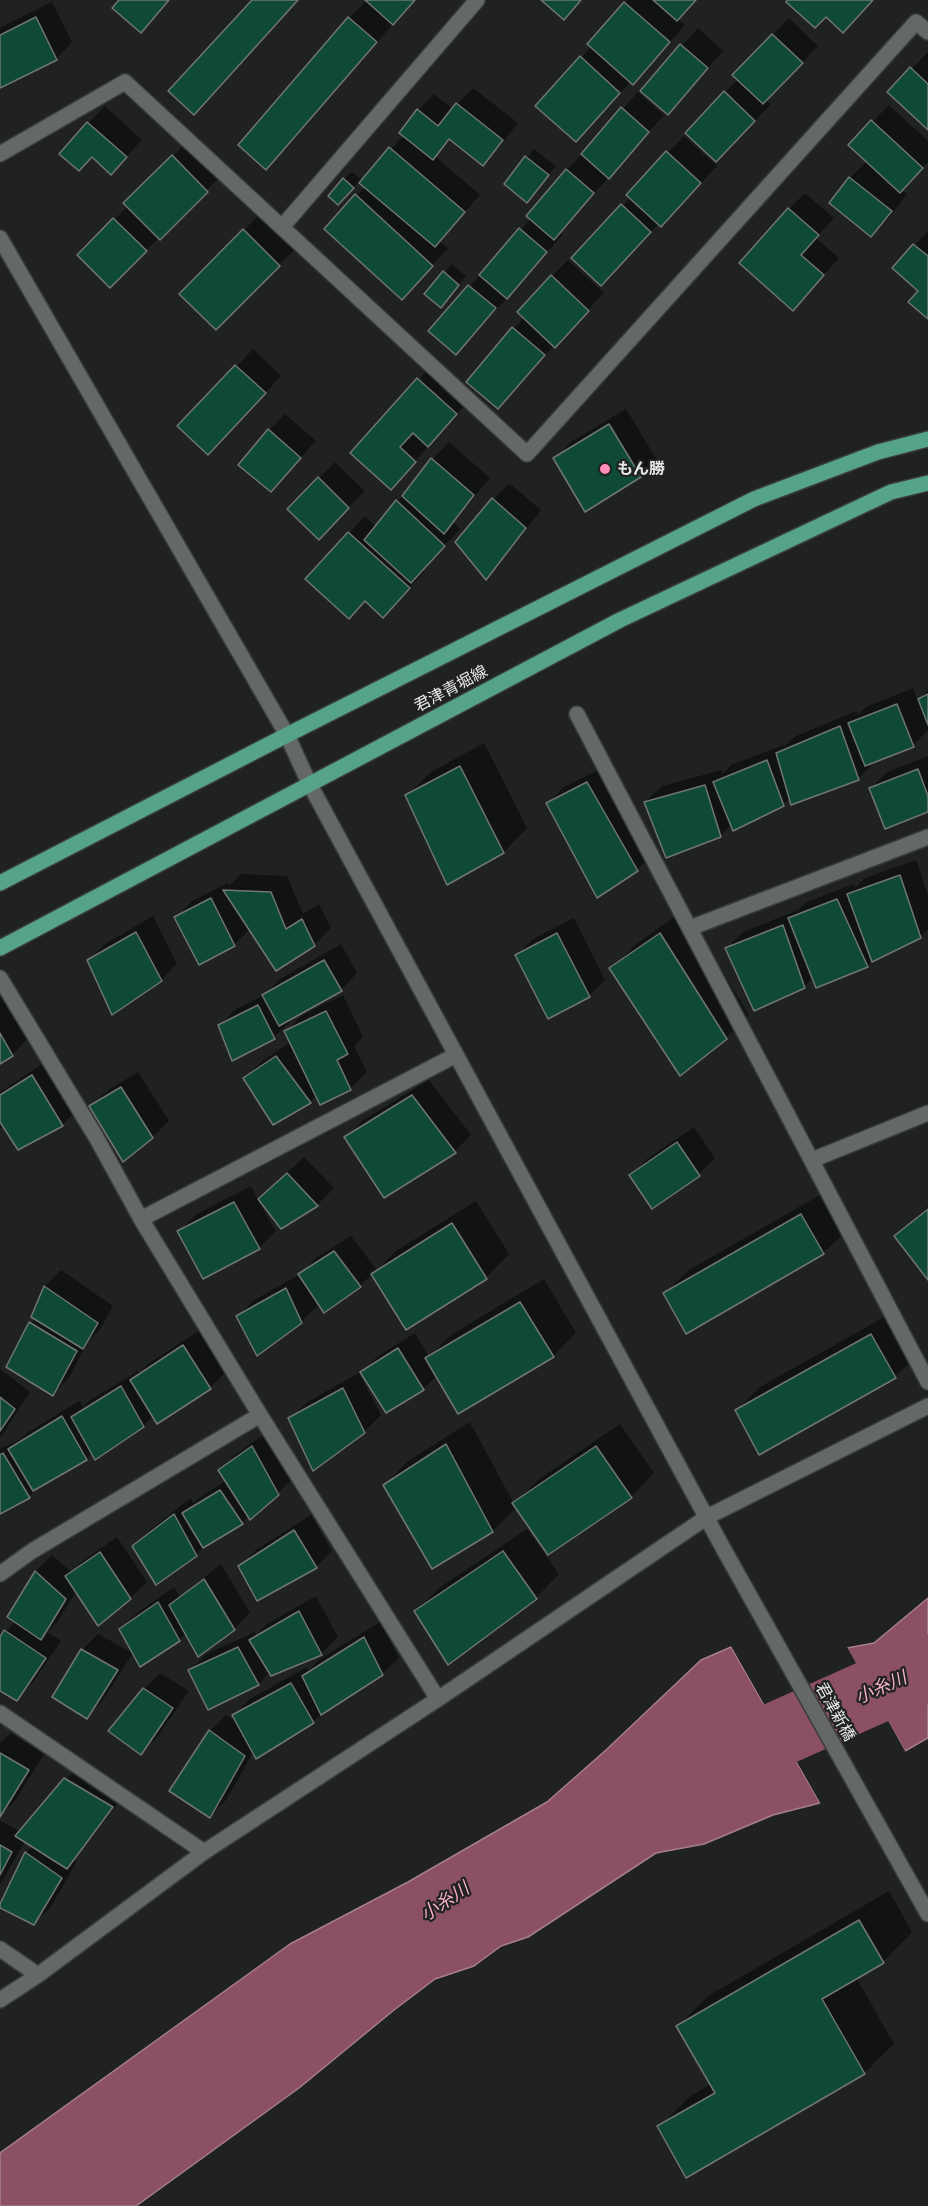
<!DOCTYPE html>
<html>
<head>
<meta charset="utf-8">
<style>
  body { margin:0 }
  canvas { display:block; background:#1f2221 }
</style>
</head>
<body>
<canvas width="928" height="2206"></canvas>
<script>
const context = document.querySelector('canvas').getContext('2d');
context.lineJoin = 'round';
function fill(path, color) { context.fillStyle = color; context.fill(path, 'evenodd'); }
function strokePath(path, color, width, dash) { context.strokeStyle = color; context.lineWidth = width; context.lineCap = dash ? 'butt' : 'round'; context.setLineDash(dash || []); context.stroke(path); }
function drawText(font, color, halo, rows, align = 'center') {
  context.font = font + ' Mulish,"Noto Sans JP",sans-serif'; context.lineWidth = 4.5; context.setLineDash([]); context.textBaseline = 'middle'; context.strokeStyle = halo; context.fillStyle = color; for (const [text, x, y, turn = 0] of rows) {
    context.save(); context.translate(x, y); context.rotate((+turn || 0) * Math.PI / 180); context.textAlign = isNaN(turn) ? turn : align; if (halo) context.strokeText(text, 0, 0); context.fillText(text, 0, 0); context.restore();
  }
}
const water = new Path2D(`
  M928,1598V1738L905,1751L847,1648L874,1643Z
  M731,1647L820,1803L773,1815L704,1844L656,1853L528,1937L501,1946L474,1966L435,1979L394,2010L299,2088L136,2206H0V2153L290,1944L408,1882L547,1802L606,1750L701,1660Z`);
const pier = new Path2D(`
  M730,1644L734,1646L823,1802L822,1806Z
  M846,1645L905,1751L906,1753L902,1752L845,1649Z`);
const shadow = new Path2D(`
  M367,0H416L399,17L290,144L266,168L349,18Z
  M628,0H696L678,19L685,25L649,66L633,82L631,81L592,124L538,106L592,46L589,43Z
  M52,2L72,42L56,59L0,87V28Z
  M789,18L818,46L766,100L771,104L732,144L725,92L739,79L773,35Z
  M698,28L723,51L668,113L642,91Z
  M928,52V128L889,92Z
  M473,88L518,123L499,147L483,164L451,139L435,156L480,195L439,241L448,248L418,282L356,196L366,186L359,181L346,195L344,179L352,172L363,181L404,135L418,110L434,94L453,109Z
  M638,92L664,115L560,232L562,235L523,281L456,353L430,331L531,218L528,216L567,170Z
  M889,105L928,141V162L901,190L907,194L888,219L871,235L850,178L867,161L850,145Z
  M105,106L142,140L111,173L93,156L61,153Z
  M684,136L717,166L677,209L659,223L617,268L573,258L631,197L628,194Z
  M189,140L223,174L110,286L79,255L128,206L126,203Z
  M534,149L556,166L534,193L506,183Z
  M805,193L834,218L816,238L839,258L793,309L789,209Z
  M260,214L295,249L216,328L181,294Z
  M928,231V317L920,291L894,268Z
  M568,260L604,293L554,345L498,407L468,381L524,317L552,276Z
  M452,264L466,276L449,298L426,294Z
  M253,349L281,376L224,437L180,426Z
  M434,363L472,397L391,488L352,453Z
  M626,409L657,460L640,476L585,510L555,459L571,442Z
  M285,414L316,441L271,490L269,430Z
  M449,442L490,478L453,522L460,529L422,569L425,571L399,599L366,600L307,579L365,516L376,527L433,459Z
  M335,462L365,491L319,538L289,509Z
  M509,483L541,510L502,561L486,577L493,500Z
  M913,688L918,701L928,690V730L913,745L874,760V762L858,779L791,797L783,805L732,824L720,836L645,802L662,786L722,770L723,774L731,765L784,745V747L794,737L856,711L858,715L866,707Z
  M484,743L527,828L504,852L447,883L407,795L431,772Z
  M928,756V811L871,788L887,772Z
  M604,767L653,854L637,870L548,803L564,787Z
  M916,860L928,895V929L920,937L873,960L868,966L817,986L813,978L804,987L727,948L743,932L798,910L806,902L854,884L855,888L865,878Z
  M241,874L287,876L303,914L319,904L331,928L314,945L276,969L250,929L234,945L176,918L192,901L228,883L229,886Z
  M684,910L749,1015L726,1038L611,969L635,945Z
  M153,916L177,964L161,980L89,960L105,944Z
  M574,918L605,980L589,996L517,955L533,939Z
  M341,944L357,973L341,990L289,1019L291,1021L274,1037L233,1059L219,1026L236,1009L264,995L280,979Z
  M0,989L28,1038L12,1055L0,1062Z
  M343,995L363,1037L354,1046L367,1072L350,1089L317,1095L310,1102L245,1078L261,1062L291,1042L286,1032L302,1015Z
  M48,1060L79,1109L62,1125L4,1126L0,1129V1092Z
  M138,1072L169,1121L152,1137L91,1106L108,1090Z
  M429,1080L471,1135L455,1151L385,1196L346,1138L362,1121Z
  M694,1127L715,1158L699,1174L631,1176L647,1159Z
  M304,1157L334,1188L317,1205L281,1227L261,1201L259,1202L276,1231L259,1248L203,1277L179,1232L195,1215L251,1186L258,1200Z
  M825,1192L847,1230L823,1253L665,1293L689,1270Z
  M476,1201L509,1254L486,1278L372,1274L360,1286L314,1297L317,1306L301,1322L238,1316L254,1300L299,1275L316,1258L351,1236L377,1270L396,1251Z
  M928,1206V1277L896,1237Z
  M61,1270L113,1306L99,1331L88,1341L69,1378L52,1394L8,1366L31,1323L36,1318L33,1316L45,1286Z
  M544,1279L576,1333L553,1356L437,1375L423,1389L362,1374L360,1375L381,1415L364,1432L290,1419L307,1402L359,1373L360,1374L378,1356L415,1333L429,1357L451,1335Z
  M895,1311L919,1354L895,1377L736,1411L760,1387Z
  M200,1330L226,1372L210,1388L153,1416L143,1426L92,1452L86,1459L39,1486L29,1497L0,1512V1449L21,1439L27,1433L79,1401L83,1407L89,1401L138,1371L139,1373L148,1364Z
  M0,1369L30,1392L0,1438Z
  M470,1422L514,1504L538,1480L620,1424L654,1473L631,1497L517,1507L493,1531L385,1485L408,1461Z
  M269,1431L294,1477L278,1493L242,1522L206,1545L196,1554L157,1583L134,1546L150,1530L191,1498L193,1503L200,1497L226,1481L220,1471L236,1454Z
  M311,1515L332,1551L316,1567H240L256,1550Z
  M527,1529L559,1574L536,1598L416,1611L439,1588Z
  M117,1537L147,1582L130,1598L77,1590L57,1622L47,1632L61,1641L33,1682L16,1699L0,1690V1640L15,1621L9,1617L36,1571L52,1555L71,1572L84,1560Z
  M221,1564L250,1613L234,1629L186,1633L179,1640L120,1629L137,1613L174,1587L180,1597Z
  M316,1596L338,1637L321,1654L271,1674L270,1672L259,1684L190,1671L206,1654L255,1632L256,1635L267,1624Z
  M380,1622L399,1658L382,1674L323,1712L313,1722L254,1751L226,1800L210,1816L171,1791L210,1731L226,1715L239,1723L234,1715L250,1699L307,1667L309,1670L320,1659Z
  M98,1634L133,1653L103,1700L86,1717L82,1650Z
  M160,1673L189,1691L157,1737L141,1753L144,1689Z
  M11,1733L44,1754L15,1801L0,1816V1743Z
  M82,1762L128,1790L75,1859L77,1861L51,1907L34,1923L0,1907L26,1853L33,1846L25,1841L0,1885V1821L21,1832Z
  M889,1891L912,1932L883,1962L856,1977L894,2044L864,2073L659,2127L689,2097L711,2084L678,2026L708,1996Z`);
const river = new Path2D(`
  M698,1770L928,1667`);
const building = new Path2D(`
  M119,0H169L141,33L112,8Z
  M252,0H298L194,115L168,91Z
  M365,0H415L393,25Z
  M541,0H581L564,20Z
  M653,0H696L677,21Z
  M787,0H873L843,33L826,17L815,28L786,2Z
  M624,2L670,42L633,85L587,44Z
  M36,17L57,60L0,88V35Z
  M348,17L377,42L266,170L238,145Z
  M772,34L803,63L763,104L732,75Z
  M680,44L708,68L668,115L640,91Z
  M580,56L620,93L576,142L535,106Z
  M910,67L928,84V130L887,92Z
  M724,91L755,121L716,162L685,133Z
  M456,103L503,140L483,166L449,139L433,160L399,133L417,109L438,126Z
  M621,107L649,132L609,179L581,154Z
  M871,120L923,168L900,193L848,145Z
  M87,122L127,157L111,175L92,157L79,171L59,154Z
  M389,147L465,212L435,247L359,183Z
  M666,151L701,183L661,227L626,195Z
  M172,155L208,192L160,240L123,203Z
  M525,156L549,175L527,203L504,184Z
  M566,169L594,193L554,240L526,216Z
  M849,177L892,211L871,237L829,203Z
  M343,178L354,188L338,205L328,196Z
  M355,194L433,266L402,300L324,229Z
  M621,204L651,232L601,286L571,258Z
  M788,208L819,235L801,255L824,275L793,311L739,263Z
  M113,218L147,251L110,288L77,255Z
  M519,228L547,252L507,299L479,275Z
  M243,229L280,266L216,330L179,294Z
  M913,244L928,256V319L908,302L918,291L892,268Z
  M443,271L459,285L441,308L424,294Z
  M551,275L589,311L555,348L517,312Z
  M468,285L496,308L456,355L428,331Z
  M512,327L545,355L498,409L466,382Z
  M235,365L266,393L208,455L177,426Z
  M417,378L457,414L428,447L413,433L400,447L416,462L391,490L350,453Z
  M609,424L641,477L585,512L553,458Z
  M268,429L301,458L271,492L238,465Z
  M431,458L474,495L444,534L402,496Z
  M318,477L349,508L319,540L287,509Z
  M492,498L526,528L486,580L455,542Z
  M396,500L445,546L411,583L364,540Z
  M348,532L410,588L383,618L365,601L349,619L305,579Z
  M928,694V725L918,699Z
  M897,704L914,747L865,766L848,723Z
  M840,726L859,780L791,805L776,753Z
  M767,760L784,806L733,831L713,782Z
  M460,766L504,853L447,885L405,795Z
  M918,769L928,796V812L885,829L869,788Z
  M587,782L638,871L597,898L546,803Z
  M705,785L721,837L666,858L644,802Z
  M900,875L921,938L872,962L847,894Z
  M223,890L271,892L286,929L302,919L315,946L276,971Z
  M211,898L235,946L199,965L174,917Z
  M837,899L868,967L816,988L788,918Z
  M783,925L805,988L754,1011L725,948Z
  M136,932L162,981L112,1015L87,960Z
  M557,933L590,997L548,1019L515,955Z
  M660,933L727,1039L680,1076L609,968Z
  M324,960L342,991L279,1026L262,995Z
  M258,1005L275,1039L232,1061L218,1025Z
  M326,1011L348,1054L337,1060L351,1090L320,1105L284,1031Z
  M0,1033L13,1056L0,1064Z
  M276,1056L311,1103L273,1125L243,1078Z
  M32,1075L63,1126L18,1150L0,1122V1095Z
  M121,1087L153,1138L123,1162L89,1106Z
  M412,1095L456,1153L384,1198L344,1137Z
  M677,1142L700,1176L652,1209L629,1175Z
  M287,1173L318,1206L281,1229L258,1199Z
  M234,1202L260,1249L203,1279L177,1231Z
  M928,1209V1280L894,1236Z
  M801,1214L824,1254L686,1334L663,1293Z
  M452,1223L487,1279L406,1330L371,1274Z
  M334,1251L361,1287L324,1313L298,1274Z
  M44,1286L98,1323L83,1349L31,1317Z
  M286,1288L302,1323L257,1356L236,1316Z
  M520,1302L554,1357L458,1414L425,1358Z
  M29,1322L77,1351L53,1396L6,1367Z
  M871,1334L896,1378L759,1455L735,1410Z
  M183,1345L211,1389L157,1424L130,1380Z
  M398,1348L424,1390L386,1413L360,1372Z
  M121,1386L144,1427L95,1460L71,1417Z
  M343,1388L365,1433L313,1471L288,1418Z
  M0,1397L15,1409L0,1431Z
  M62,1416L87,1460L33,1491L8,1449Z
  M446,1444L493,1532L432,1569L383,1485Z
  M252,1446L279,1495L250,1520L218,1470Z
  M596,1446L632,1498L548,1555L512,1503Z
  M3,1453L30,1498L0,1514V1455Z
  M220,1490L243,1524L203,1548L182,1513Z
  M174,1514L197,1556L156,1585L132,1546Z
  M294,1530L317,1568L257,1601L238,1566Z
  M503,1551L537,1599L448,1665L414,1611Z
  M100,1552L131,1599L98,1626L65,1576Z
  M35,1571L66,1599L41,1640L7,1617Z
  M204,1579L235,1630L198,1657L169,1605Z
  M158,1602L180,1641L140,1667L119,1629Z
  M299,1611L322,1655L271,1676L249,1640Z
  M4,1630L46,1658L17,1701L0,1691V1637Z
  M364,1637L383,1675L321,1715L302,1676Z
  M238,1647L259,1685L208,1710L188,1670Z
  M81,1649L118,1670L87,1719L52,1697Z
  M291,1683L314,1723L256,1759L232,1715Z
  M143,1688L173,1708L141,1755L108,1731Z
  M209,1730L245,1756L210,1818L169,1791Z
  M0,1753L29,1770L0,1817Z
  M64,1778L113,1807L67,1869L15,1836Z
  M0,1845L12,1852L0,1875Z
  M25,1852L62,1878L34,1925L0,1908V1904Z
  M859,1920L884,1963L822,1999L865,2074L686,2178L657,2126L715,2093L676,2026Z`);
const minor = new Path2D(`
  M0,154L125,82L527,454L916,22L928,32
  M282,227L477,0
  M0,238L287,735L309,783L723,1548L928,1914
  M577,714L928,1382
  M690,928L928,837
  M0,978L96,1137L141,1219L260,1415L438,1699
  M812,1160L928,1113
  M141,1219L456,1055
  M0,1574L32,1551L260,1415
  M0,1713L204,1852
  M0,1949L38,1975
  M0,2000L38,1975L204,1852L438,1699L707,1517L928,1406`);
const major = new Path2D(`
  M0,883L287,735L754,499L878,452L928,439
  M0,948L620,620L891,492L928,483`);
const markers = [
  [605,469,6,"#ff8eb9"]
];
const poiNames = [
  ["もん勝",617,469]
];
const streetNames = [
  ["君津青堀線",451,689,-28],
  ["君津新橋",835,1712,61]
];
const waterNames = [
  ["小糸川",881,1688,-24],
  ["小糸川",445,1902,-34]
];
fill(water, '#8b5066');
strokePath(water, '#a77e8d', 1.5);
fill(pier, '#1f2221');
fill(shadow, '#0007');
strokePath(river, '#8b5066', 66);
fill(building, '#0f4a39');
strokePath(building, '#717573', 1.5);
strokePath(minor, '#3a3c3c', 18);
strokePath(major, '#3a3c3c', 18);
strokePath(minor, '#646866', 15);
strokePath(major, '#55a48a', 15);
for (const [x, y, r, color] of markers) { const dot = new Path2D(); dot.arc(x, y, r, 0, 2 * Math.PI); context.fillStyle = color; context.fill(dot); strokePath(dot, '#1f2221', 2); }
drawText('bold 16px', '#e7e8e8', '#1f2221', poiNames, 'left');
drawText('16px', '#e7e8e8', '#1f2221', streetNames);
drawText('italic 18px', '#f9afc9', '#1f2221', waterNames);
</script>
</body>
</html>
